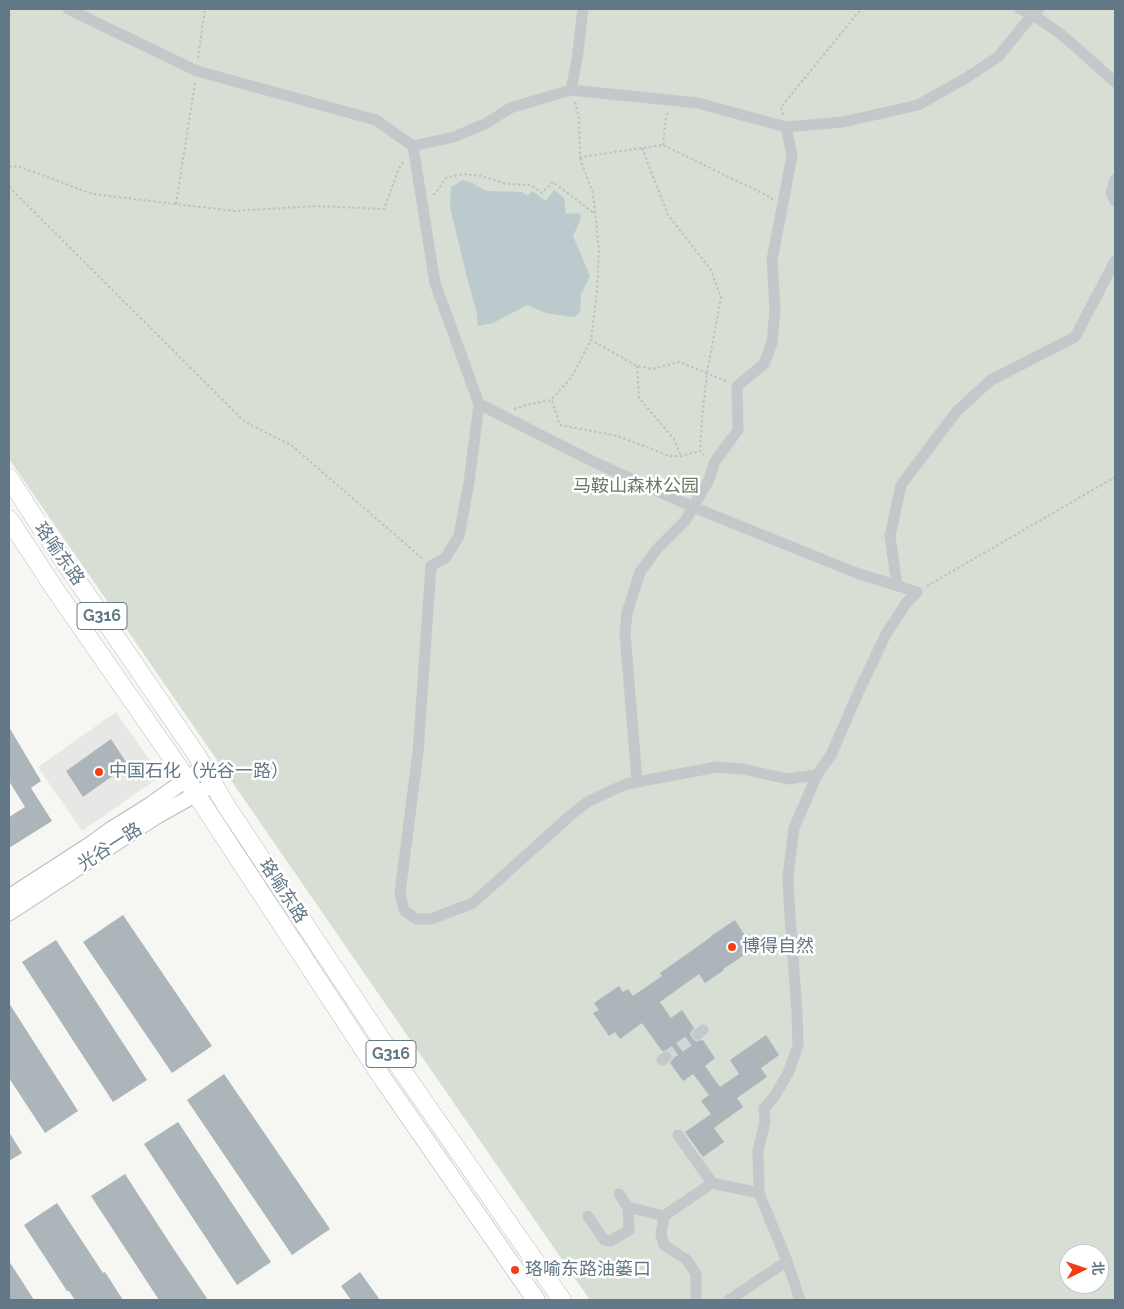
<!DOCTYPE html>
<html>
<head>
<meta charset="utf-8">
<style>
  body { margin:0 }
  #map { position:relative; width:1124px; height:1309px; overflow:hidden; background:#f6f6f2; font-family:Raleway,"Noto Sans SC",sans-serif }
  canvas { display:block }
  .frame { position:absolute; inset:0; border:10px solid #627886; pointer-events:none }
  .north { position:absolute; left:1059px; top:1244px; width:50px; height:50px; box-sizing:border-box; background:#fff; border:1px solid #c0c9cf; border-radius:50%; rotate:86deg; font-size:14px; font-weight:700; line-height:20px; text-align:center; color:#627886 }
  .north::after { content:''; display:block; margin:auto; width:18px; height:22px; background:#f23e16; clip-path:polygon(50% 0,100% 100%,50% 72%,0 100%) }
</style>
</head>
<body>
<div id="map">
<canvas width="1124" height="1309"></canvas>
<div class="frame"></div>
<div class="north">北</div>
</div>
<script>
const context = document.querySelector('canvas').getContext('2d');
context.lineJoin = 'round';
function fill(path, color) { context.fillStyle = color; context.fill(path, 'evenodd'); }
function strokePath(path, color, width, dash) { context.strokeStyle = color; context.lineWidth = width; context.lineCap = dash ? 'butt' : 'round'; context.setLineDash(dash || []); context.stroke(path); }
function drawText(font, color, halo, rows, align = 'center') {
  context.font = font + ' Raleway,"Noto Sans SC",sans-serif'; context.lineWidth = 5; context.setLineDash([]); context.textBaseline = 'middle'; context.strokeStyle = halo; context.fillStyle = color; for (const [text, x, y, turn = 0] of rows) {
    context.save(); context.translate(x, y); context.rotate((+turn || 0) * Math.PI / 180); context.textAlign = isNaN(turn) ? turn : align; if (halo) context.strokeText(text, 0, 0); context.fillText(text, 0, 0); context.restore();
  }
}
const built = new Path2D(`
  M116,712L161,776L82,831L38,767Z`);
const green = new Path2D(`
  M9,9H1115V1300H590L9,459ZM1069,1254H1099V1284H1069Z`);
const water = new Path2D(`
  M463,180L472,183L486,191L522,192L528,196L532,191L546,201L554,190L564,198L566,214L580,213L581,218L573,236L590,276L581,294L580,312L574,317L546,313L527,305L493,323L478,326L477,314L467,277L450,207L451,187Z`);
const building = new Path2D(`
  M9,727L41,781L31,788L52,821L9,848V817L25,807L9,781Z
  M111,739L128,765L83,797L66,771Z
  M123,915L212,1046L172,1073L83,942Z
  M735,920L747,939L743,942L749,952L723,969L724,970L705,983L699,974L660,1002L671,1018L682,1010L694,1028L691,1032L692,1038L696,1041L703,1040L715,1058L705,1066L720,1087L739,1074L730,1060L766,1035L779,1055L761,1068L767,1077L737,1098L743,1107L714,1128L724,1142L703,1157L685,1132L711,1114L701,1101L709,1095L693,1074L683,1081L670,1063L673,1059L672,1053L668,1050L662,1051L642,1023L620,1039L615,1032L609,1036L593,1013L599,1010L594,1003L619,986L623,992L628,989L633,996L662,976L660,973L711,937V936Z
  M56,940L147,1080L113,1102L22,962Z
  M9,1003L78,1111L45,1133L9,1078Z
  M224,1074L330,1229L292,1255L187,1100Z
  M178,1122L271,1262L237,1285L144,1144Z
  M9,1132L22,1153L9,1161Z
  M125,1174L173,1248L208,1300H159L91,1196Z
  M57,1203L103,1273L105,1272L123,1300H75L69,1291H67L24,1225Z
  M9,1261L34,1300H9Z
  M360,1272L380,1300H351L341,1286Z`);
const minorTunnel = new Path2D(`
  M666,1057L698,1034`);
const path = new Path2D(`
  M198,58L205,9
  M575,102L579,118L580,157L663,145L770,197L773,200
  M783,115L781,107L861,9
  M663,145L666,116L669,111
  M642,148L668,215L711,270L721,297L707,373L702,419L700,451L704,455
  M580,158L593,193L599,250L597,291L591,340
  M9,167L18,166L93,194L234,211L316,206L384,209L399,168L403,162
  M9,187L245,422L291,445L423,559
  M433,194H435L446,178L462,174L481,176L506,184L531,185L542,193L553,182L595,214
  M176,204L195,83
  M637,366L639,398L674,439L681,456
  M552,401L560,425L618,436L669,456H681L700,451
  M514,409L526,405L551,400L571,378L591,340L637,366L653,369L679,362L726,381
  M927,586L1115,477`);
const minor = new Path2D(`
  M68,9L197,71L376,120L413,146L454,137L487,123L510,108L571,90L698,103L786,127L843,122L918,105L966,78L998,57L1033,14L1039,9
  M1020,9C1056,25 1085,56 1115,82
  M571,90L577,59L583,9
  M413,146L435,283L479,404L592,461L693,507L854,572L917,592L907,602L886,634L858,693L831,755L817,775L794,828L788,876L789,902L797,1012L798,1046L788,1073L774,1097L764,1108L765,1122L758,1151L759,1193L787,1261L800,1300
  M1115,179L1111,193L1115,201
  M479,404L469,482L459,536L445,558L431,566L418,752L400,893L404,910L416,919H431L473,903L572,814L589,801L626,784L717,767L743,769L788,779L817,775
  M897,586L890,536L901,485L957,411L991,380L1075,337L1115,261
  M637,781L625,633L627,613L640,572L657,549L685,521L709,480L714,463L738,430L737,386L764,364L772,343L775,310L772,260L792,156L786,127
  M698,1034L703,1030
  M662,1060L666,1057
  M678,1135L712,1183L759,1193
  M619,1194L628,1207L664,1216L712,1183
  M588,1216L604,1240L611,1241L629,1230L628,1207
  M664,1216L661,1235L664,1245L687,1260L696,1274V1300
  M729,1300L787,1261`);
const major = new Path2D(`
  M9,897L91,844L110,830L150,805L204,767
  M9,913L157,816L214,784`);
const highway = new Path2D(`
  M9,478L40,526L196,754L225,804L399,1066L562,1300
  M9,519L54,588L177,765L383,1079L536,1300`);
const markers = [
  [99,772,5,"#f23e16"],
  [732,947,5,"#f23e16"],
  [515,1270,5,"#f23e16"]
];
const shields = [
  [102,616,50],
  [391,1054,50]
];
const shieldNames = [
  ["G316",102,616],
  ["G316",391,1054]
];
const parkNames = [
  ["马鞍山森林公园",636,487]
];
const streetNames = [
  ["珞喻东路",59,554,55],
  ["光谷一路",110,847,-33],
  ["珞喻东路",283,891,57]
];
const poiNames = [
  ["中国石化（光谷一路）",109,772],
  ["博得自然",742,947],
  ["珞喻东路油篓口",525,1270]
];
fill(built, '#e7e8e6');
fill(green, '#d7ded3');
fill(water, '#bcc9cd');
fill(building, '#acb5ba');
strokePath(minorTunnel, '#d1d6d7', 11, [11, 5.5]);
strokePath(major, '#b6bbbe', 17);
strokePath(highway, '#b7bbbe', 19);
strokePath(path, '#bec1c3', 2, [2.5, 2.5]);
strokePath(minor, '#c3c8cb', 11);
strokePath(major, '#fff', 15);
strokePath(highway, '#fff', 18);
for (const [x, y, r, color] of markers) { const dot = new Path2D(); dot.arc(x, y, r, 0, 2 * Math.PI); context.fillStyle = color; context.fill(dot); strokePath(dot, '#fff', 2); }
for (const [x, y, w] of shields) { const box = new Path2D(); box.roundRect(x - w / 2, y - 13.5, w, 27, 4); context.fillStyle = '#fff'; context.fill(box); strokePath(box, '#627886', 1); }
drawText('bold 16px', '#627886', null, shieldNames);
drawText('18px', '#687c62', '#fff', parkNames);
drawText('18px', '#627886', '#fff', streetNames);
drawText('18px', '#627886', '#fff', poiNames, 'left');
</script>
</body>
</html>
